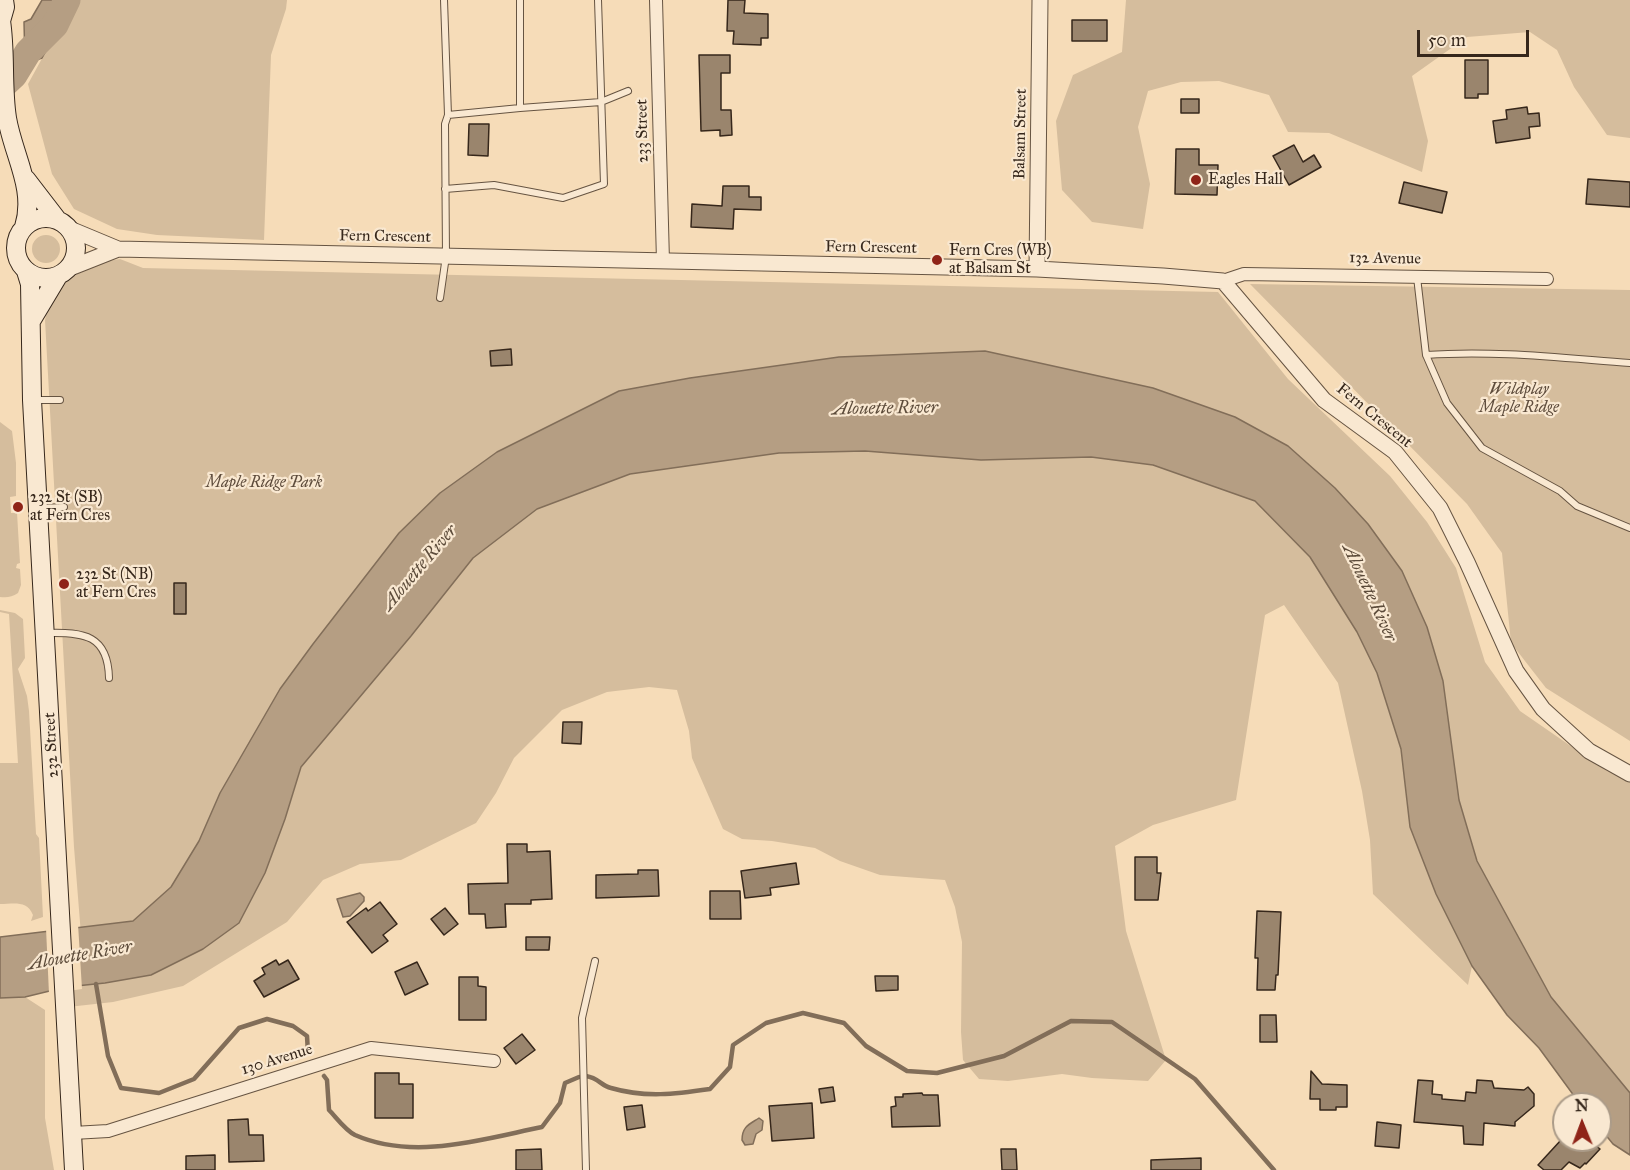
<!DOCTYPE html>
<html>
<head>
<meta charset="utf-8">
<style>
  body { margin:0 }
  #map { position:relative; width:1630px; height:1170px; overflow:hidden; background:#f6dcb8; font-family:"IM FELL Great Primer",serif }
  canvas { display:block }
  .north { position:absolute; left:1552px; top:1092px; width:60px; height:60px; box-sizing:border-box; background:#f9e8d1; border:2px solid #ab9b88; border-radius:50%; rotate:359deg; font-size:16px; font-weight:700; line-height:24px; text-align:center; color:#36271b }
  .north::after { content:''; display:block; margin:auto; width:21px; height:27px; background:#8f2418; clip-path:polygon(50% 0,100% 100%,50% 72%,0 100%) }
  .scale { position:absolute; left:1417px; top:30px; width:112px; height:27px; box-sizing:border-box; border:3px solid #36271b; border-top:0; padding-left:8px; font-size:18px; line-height:21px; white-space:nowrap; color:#36271b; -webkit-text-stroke:4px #f9e8d1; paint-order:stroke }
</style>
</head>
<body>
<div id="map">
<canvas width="1630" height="1170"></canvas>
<div class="north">N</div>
<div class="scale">50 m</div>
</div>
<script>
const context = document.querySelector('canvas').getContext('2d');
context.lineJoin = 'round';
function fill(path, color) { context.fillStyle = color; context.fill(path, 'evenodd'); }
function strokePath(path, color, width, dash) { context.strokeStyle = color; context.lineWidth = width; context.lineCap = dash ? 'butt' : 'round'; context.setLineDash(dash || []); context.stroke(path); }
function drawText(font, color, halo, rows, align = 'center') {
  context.font = font + ' "IM FELL Great Primer",serif'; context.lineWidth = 4.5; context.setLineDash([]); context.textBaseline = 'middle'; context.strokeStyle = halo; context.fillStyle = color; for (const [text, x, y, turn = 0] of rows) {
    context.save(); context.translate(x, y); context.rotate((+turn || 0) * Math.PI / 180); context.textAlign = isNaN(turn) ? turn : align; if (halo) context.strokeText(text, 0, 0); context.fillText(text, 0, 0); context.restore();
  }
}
const green = new Path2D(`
  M74,0H287L286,9L271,55L264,240L157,235L117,229L74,209L52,174L28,84Z
  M1126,0H1630V138L1607,135L1574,87L1557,50L1530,32L1467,37L1412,76L1428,141L1422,172L1329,133L1288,132L1269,95L1219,81L1181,82L1148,91L1138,127L1150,184L1143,229L1092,222L1062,190L1056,121L1073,75L1122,52Z
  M32 249a14 14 0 1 1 28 0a14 14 0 1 1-28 0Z
  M120,259L143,268L1218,292L1288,379L1390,476L1427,522L1456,568L1485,662L1520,711L1607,771L1630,782V1093L1551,997L1477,861L1459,800L1443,681L1426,627L1368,524L1335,488L1288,446L1216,487L1255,501L1310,557L1357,632L1377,673L1401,749L1410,827L1436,894L1472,966L1468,985L1373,894L1370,840L1362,791L1338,683L1284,605L1265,615L1236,800L1153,825L1115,846L1126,931L1166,1060L1148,1081L1092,1078L1062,1074L1008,1081L979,1079L963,1060L961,1032L962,942L955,907L945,880L880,875L840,861L815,848L772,841L742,839L723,829L692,758L689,731L677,690L649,687L607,692L562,710L514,758L496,793L476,823L401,860L360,864L323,880L287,922L183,986L113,1002L68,1007L67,987L85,985L74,847L45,320C52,283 86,263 120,259Z
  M1250,284L1630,290V741L1546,688L1511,643L1502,553L1467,504Z
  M0,422L12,431L16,463V496L10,497L11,513H17L20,563L17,564L16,568L20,569L21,585L18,593C12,597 7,598 0,597Z
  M0,610L15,613L23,619L25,658L18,669L27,696L29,711L36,834L39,838L43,917L31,921L33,915C27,900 14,904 0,904V763H18L9,614L0,612Z
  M25,997L45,1010V1118L54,1170H0V998Z`);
const water = new Path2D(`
  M42,0H74L42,58L25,64L24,22L31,19Z
  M985,351L1153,388L1235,417L1288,446L1335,488L1368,524L1402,571L1427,627L1443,681L1459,800L1477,861L1551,997L1630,1093V1155L1613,1144L1600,1128V1104H1580L1539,1048L1507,1015L1472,966L1436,894L1410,827L1401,749L1377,673L1357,632L1310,557L1255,501L1153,465L1091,457L981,460L865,451L779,453L630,474L537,509L473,558L411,636L301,767L285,819L265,873L239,923L203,949L151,975L105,983L66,987L25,997L0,998V937L133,921L171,887L199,841L220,793L280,689L313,644L399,533L440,493L497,452L619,391L690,378L839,357Z
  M360,893L364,897V901L350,916L343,917L337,899Z
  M759,1118L763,1121L762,1130L756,1134L753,1144L745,1145L742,1140C742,1126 750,1124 759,1118Z`);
const pier = new Path2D(`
  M78,924L82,989L49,994L46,928Z`);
const stream = new Path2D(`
  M96,984L108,1056L121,1088L159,1093L194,1079L239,1028L267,1019L293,1026L307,1036L308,1053
  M324,1076L327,1080L329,1110C336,1117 345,1130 355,1135C414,1161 483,1139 542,1127L560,1103L565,1083L579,1077
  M586,1076C599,1078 601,1086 611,1088C645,1098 676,1094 710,1089L730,1067L733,1045L766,1023L803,1013L844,1023L866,1046L907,1071L937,1073L1004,1056L1071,1021L1112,1022L1195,1079L1274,1170`);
const river = new Path2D(`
  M0,88L14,75L28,52L55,25L67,0`);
const building = new Path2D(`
  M728,0H745L744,13L768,14V38H761V45L733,44L734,31H727Z
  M1072,20H1107V41H1072Z
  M699,55H730V73H721V110H731L732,135L720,136V130L701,131Z
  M1465,60H1488V94H1478V98H1465Z
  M1181,99H1199V113H1181Z
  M1527,107L1528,114L1539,113L1540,126L1529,127L1530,138L1496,143L1493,121L1507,119L1506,110Z
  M469,124H489L488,156L468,155Z
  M1294,145L1303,162L1314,155L1321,167L1289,185L1273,156Z
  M1176,149H1199V165H1218L1217,195L1175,194Z
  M1588,179L1630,182V207L1586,204Z
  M1404,182L1447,192L1442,213L1399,203Z
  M723,186H749V197H761V210L734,209L733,229L691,227L692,204L722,206Z
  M511,349L512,365L491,366L490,351Z
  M174,583H186V614H174Z
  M563,722H582L581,744L562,743Z
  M507,844H527V852L550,851L552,899L531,900V904H505L506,927L486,928L485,914H469L468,884L508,883Z
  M1135,857H1157V873H1161L1158,900H1135Z
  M796,863L799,884L770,888L771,895L745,898L741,871Z
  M638,870H658L659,896L596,898V875L638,874Z
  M710,891H740L741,919H710Z
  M380,902L397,924L383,935L388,941L372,953L347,922L366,908L368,911Z
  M445,908L458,924L444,935L431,919Z
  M1257,911L1281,912L1278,975H1276L1275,990H1257L1258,958H1255Z
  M526,937H550L549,950H526Z
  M276,960L279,965L288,960L299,979L264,997L254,981L265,974L262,968Z
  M417,962L428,984L405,995L395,972Z
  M875,976H898V990L876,991Z
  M459,977H478V986L486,987V1020H459Z
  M1260,1015H1276L1277,1042H1260Z
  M522,1034L535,1050L516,1064L504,1048Z
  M1311,1071L1322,1084L1347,1085V1107H1336V1110H1320V1099H1310Z
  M375,1073H399V1084H413V1118H375Z
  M1418,1080L1433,1081L1432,1094L1442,1095V1099L1465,1101L1466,1092L1476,1093L1477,1080L1492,1081L1494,1088L1524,1090L1528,1087L1534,1094V1106L1515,1122V1126L1484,1123L1483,1145L1464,1144L1463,1126L1414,1122Z
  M833,1087L835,1101L821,1103L819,1089Z
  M922,1093L923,1095H938L940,1126L892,1127L891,1107L896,1106L895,1097H903V1094Z
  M812,1103L814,1138L772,1141L769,1106Z
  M642,1105L645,1127L627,1130L624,1107Z
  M248,1119L249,1135H263L264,1161L229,1162L228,1120Z
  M1377,1122L1401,1125L1399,1148L1375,1146Z
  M1561,1140H1589L1600,1149L1586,1164L1585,1163L1580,1168L1569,1162L1561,1170H1544L1538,1165Z
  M541,1149L542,1170H516V1150Z
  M1001,1149H1016L1017,1170H1002Z
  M215,1155V1170H186V1156Z
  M1201,1158V1170H1151V1160Z`);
const service = new Path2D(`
  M520,108L601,102L628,91
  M448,115L520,108V0
  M445,189L494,185L563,198L604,184L598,0
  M1417,277L1426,355L1447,403L1482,448L1560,491L1577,506L1630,528
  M440,298L446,256L445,124L448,115L444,0
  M1426,355C1494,350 1562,358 1630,363
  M34,400H60
  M41,508L64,507
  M47,633C84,632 108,635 109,678
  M586,1170L582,1018L595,961`);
const minor = new Path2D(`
  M656,0L663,261
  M1223,281L1244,274L1547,279
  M73,1133L108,1131L371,1048L494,1061`);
const tertiary = new Path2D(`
  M70,229L118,249L1037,269L1163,276L1223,281L1324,400L1395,452L1440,508L1467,562L1516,671L1543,709L1589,751L1630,774
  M70,268L118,249
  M1037,269L1040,0`);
const secondary = new Path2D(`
  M4,0L5,7L1,21C6,53 2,86 7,118C13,155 36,189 24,227
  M26,179L56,218
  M16 248a30 30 0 1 1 60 0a30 30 0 1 1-60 0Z
  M26,271L30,284L32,400L74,1170
  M31,321L58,276`);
const markers = [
  [1196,180,6,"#8f2418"],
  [937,260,6,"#8f2418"],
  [18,507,6,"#8f2418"],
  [64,584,6,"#8f2418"]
];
const streetNames = [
  ["233 Street",643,131,-91],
  ["Balsam Street",1021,134,-89],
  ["Fern Crescent",385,237,1],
  ["Fern Crescent",871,248,1],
  ["132 Avenue",1385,259,1],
  ["Fern Crescent",1374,416,39],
  ["232 Street",52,745,-93],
  ["130 Avenue",277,1060,-17]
];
const poiNames = [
  ["Eagles Hall",1208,180],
  ["Fern Cres (WB)",949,251],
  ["at Balsam St",949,269],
  ["232 St (SB)",30,498],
  ["at Fern Cres",30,516],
  ["232 St (NB)",76,575],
  ["at Fern Cres",76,593]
];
const parkNames = [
  ["Wildplay",1519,390],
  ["Maple Ridge",1519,408],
  ["Maple Ridge Park",264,483]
];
const waterNames = [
  ["Alouette River",885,409,-1],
  ["Alouette River",420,568,-50],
  ["Alouette River",1369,593,65],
  ["Alouette River",80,956,-10]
];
fill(green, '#d5bd9d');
fill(water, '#b59e83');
strokePath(water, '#826e59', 1.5);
fill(pier, '#f6dcb8');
strokePath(stream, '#826e59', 4.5);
strokePath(river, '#b59e83', 27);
fill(building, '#9a856d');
strokePath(building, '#36271b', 1.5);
strokePath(service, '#665442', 8);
strokePath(minor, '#665442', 14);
strokePath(tertiary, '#665442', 17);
strokePath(secondary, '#36271b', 20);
strokePath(service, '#f9e8d1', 6);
strokePath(minor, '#f9e8d1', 12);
strokePath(tertiary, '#f9e8d1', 15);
strokePath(secondary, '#f9e8d1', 18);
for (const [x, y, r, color] of markers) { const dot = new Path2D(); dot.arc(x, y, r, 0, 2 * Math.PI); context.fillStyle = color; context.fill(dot); strokePath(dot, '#f9e8d1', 2); }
drawText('16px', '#36271b', '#f9e8d1', streetNames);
drawText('16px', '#36271b', '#f9e8d1', poiNames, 'left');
drawText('italic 16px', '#5e4c3c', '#f9e8d1', parkNames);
drawText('italic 18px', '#5c4b3a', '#f9e8d1', waterNames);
</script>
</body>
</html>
